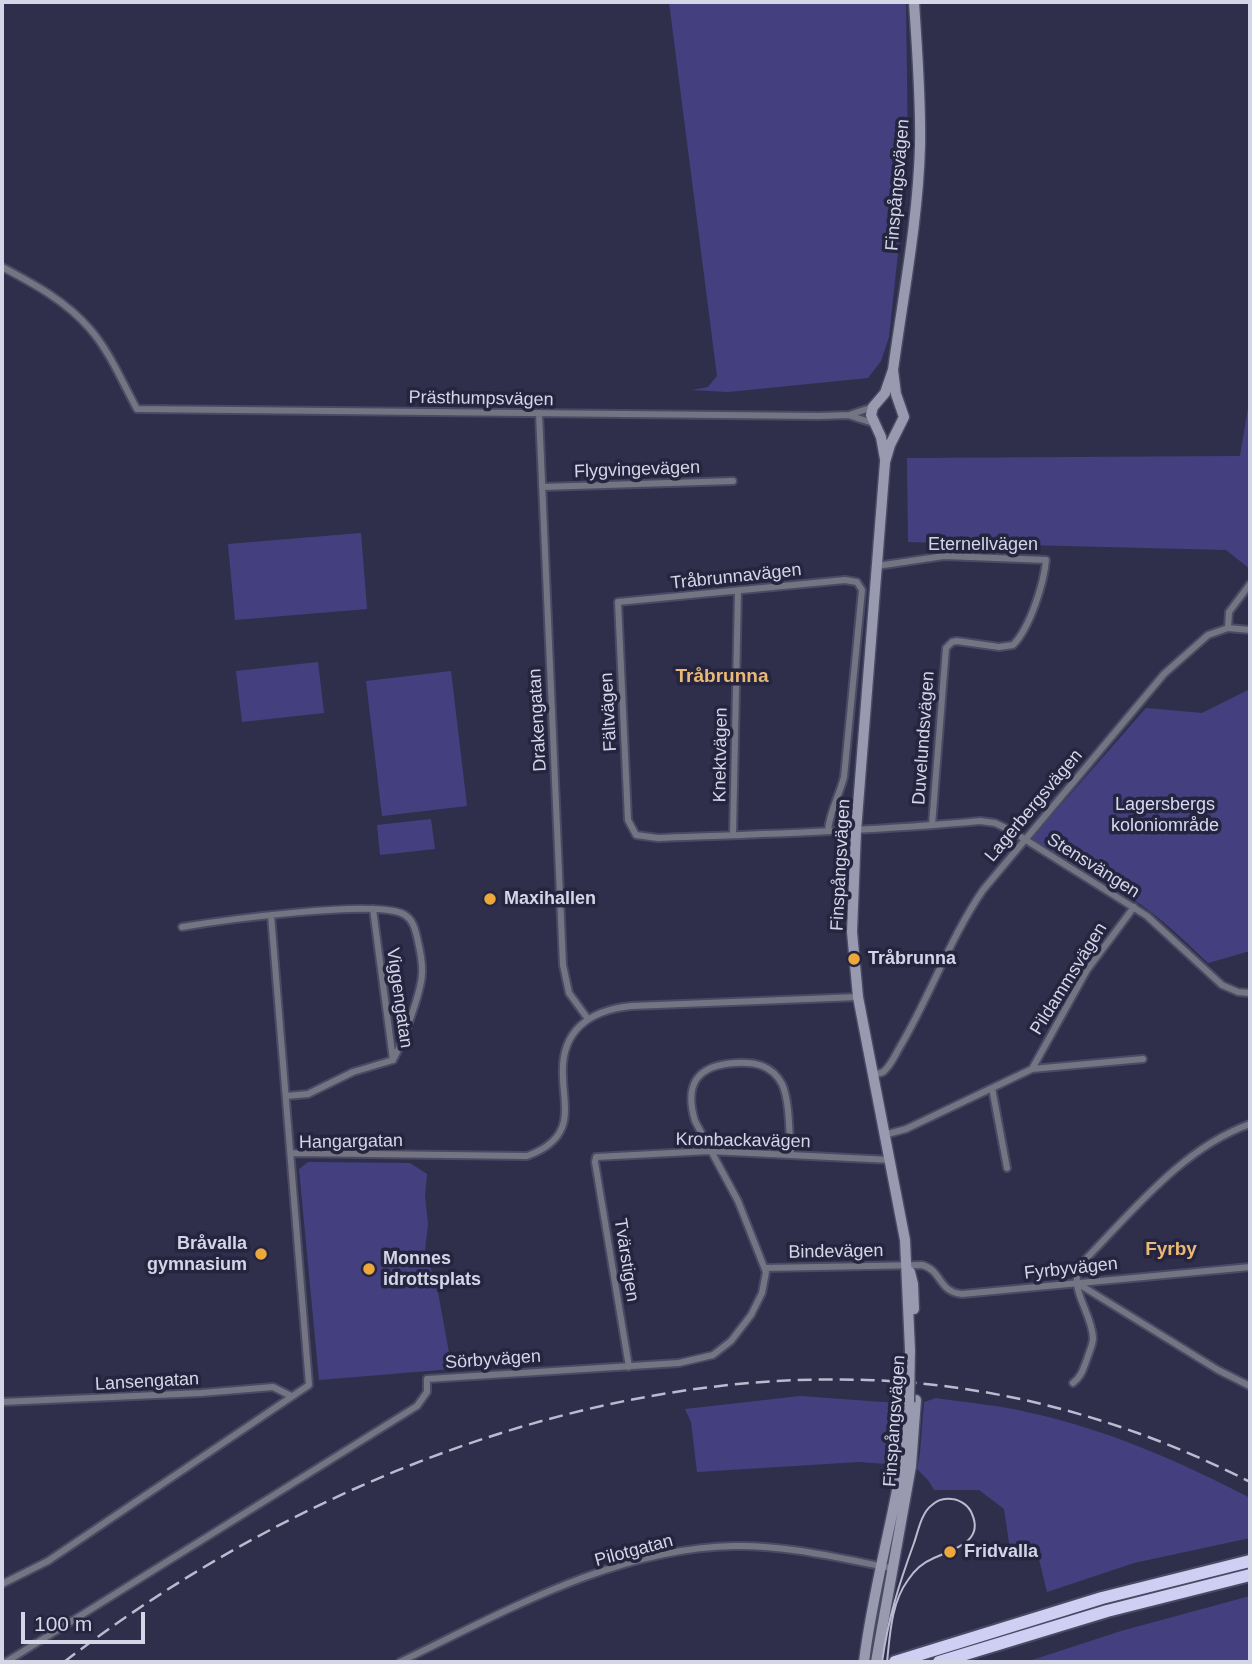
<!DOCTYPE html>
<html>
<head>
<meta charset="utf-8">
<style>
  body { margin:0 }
  #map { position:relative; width:1252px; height:1664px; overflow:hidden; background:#2f2f4b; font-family:Helvetica,sans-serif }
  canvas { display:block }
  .frame { position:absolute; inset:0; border:4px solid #d4d5e7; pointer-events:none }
  .scale { position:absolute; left:21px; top:1612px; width:124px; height:32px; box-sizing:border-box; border:4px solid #d4d5e7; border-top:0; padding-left:9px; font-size:21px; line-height:24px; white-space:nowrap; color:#d4d5e7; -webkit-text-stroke:5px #252540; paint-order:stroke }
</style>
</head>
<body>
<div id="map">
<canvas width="1252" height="1664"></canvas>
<div class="frame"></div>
<div class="scale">100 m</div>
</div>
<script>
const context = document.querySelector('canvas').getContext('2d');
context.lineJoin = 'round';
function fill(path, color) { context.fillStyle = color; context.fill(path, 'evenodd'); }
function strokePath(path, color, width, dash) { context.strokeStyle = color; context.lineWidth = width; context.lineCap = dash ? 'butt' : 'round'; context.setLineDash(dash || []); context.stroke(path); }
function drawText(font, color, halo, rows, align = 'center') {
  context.font = font + ' Helvetica,sans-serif'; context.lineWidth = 7; context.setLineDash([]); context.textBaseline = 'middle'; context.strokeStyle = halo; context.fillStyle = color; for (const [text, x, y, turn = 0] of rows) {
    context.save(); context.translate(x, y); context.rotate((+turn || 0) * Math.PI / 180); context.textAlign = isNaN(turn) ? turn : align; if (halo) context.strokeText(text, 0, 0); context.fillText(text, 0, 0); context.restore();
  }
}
const green = new Path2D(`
  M669,2H906L908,159L889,337L881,361L868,378L728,392L692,390L708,387L717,376Z
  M1250,396V569L1226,550L908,542L907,458L1240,456Z
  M361,533L367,609L235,620L228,544Z
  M318,662L324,713L242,722L236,671Z
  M451,671L467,806L382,816L366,681Z
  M1250,689V951L1208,963C1182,938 1156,913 1125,894C1094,874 1062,859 1032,838L1146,708L1202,713Z
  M431,819L435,849L380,855L377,825Z
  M308,1162L410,1163L427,1174L425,1196L428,1224L425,1251L437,1287L452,1369L319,1380L299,1169Z
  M800,1396L897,1403L901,1426L887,1464L859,1462L697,1472L691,1422L685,1409Z
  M936,1398C967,1403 1000,1405 1031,1413C1108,1430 1181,1462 1250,1498V1538L1134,1563L1047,1592L1039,1559L1011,1556L1004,1509L979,1490H934L928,1480L917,1469L920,1453L924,1402Z
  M1250,1596V1662H1026L1121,1631Z`);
const street = new Path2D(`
  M2,267C34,284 66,301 90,329C110,352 122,382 137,409L819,416L849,415L873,407
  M539,413L563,965L569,993L588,1019
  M851,416L873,423
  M542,487L733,481
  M877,566L944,556L1046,560C1044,583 1030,628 1013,645L999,647L957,641L952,642L946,648L932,825
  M1228,628L1229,612L1250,584
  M828,830C830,811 839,796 844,777L862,590L857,582L845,580L618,602L628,820L636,835L658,838C766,834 873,831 980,821L995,823L1010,830L1147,916L1222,985L1238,992L1250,993
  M733,835L738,591
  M182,927C218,921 380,898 405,915C413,920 415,929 417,937C420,950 423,962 422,974C421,993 402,1044 393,1060
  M1032,1069L1143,1059
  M872,1074C876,1074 879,1074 883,1072C891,1066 896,1053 901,1045C931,994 950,938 983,890L1164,674L1208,635L1228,628L1250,630
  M992,1088L1007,1168
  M286,1096L308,1094L353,1072L393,1060L373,909
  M884,1135L906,1129L1032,1069L1087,970L1134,907
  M292,1153L527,1156C544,1150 560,1140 564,1121C567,1106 563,1092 563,1077C560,1031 589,1010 632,1006L858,997
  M765,1268L922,1265C942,1270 938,1292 962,1294L1250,1267
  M1077,1283L1218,1370L1250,1386
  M629,1367L595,1162L596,1157L710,1151L890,1160
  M1073,1383C1082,1376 1083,1369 1087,1359C1089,1352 1093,1345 1093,1338C1092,1312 1067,1288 1081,1264C1131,1213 1182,1148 1250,1124
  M2,1402L201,1393L273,1387L291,1396
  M2,1584L48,1561L309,1385L271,915
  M6,1662L417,1406L427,1392V1379L679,1363L713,1355L731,1341L751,1315L762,1293L766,1272L738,1201L695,1121C684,1084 697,1065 736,1063C755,1062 772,1065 782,1084C790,1101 789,1135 791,1155
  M400,1662C504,1612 616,1548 734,1546C787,1545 839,1558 891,1568`);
const secondary = new Path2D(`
  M893,370L896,394L904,417L890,445L885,462L856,831L852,932L858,997L905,1240L910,1350
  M885,459L881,437L871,415L873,407L885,393L893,370C903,296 918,221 920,146C921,98 917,50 914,2
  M910,1272L913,1284L914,1309
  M864,1662C874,1577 902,1494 909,1408
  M876,1662L911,1466L916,1400`);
const highway = new Path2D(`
  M895,1662L1102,1598L1250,1561
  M939,1662L1107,1611L1250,1575`);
const tram = new Path2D(`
  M882,1662C888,1619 899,1584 914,1543C918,1532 921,1513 932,1505C937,1500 945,1498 952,1499C961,1500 969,1506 972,1514C985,1543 950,1550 932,1559C922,1563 914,1571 908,1580C891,1603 890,1635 887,1662`);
const rail = new Path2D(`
  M64,1662C287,1491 582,1370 866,1380C1000,1384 1131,1421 1250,1482`);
const secondaryBridge = new Path2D(`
  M909,1402L910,1350`);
const markers = [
  [490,899,7,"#eda83c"],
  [854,959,7,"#eda83c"],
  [261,1254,7,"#eda83c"],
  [369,1269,7,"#eda83c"],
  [950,1552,7,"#eda83c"]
];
const streetNames = [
  ["Finspångsvägen",898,185,-85],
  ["Prästhumpsvägen",481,399,1],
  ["Flygvingevägen",637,470,-2],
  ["Eternellvägen",983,545],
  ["Tråbrunnavägen",736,577,-6],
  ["Fältvägen",609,712,-93],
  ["Drakengatan",538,720,-93],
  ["Duvelundsvägen",924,738,-86],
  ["Knektvägen",721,755,-89],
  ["Lagerbergsvägen",1034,806,-50],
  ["Finspångsvägen",841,865,-87],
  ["Stensvängen",1093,866,32],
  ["Pildammsvägen",1069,979,-58],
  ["Viggengatan",399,998,82],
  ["Kronbackavägen",743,1141,1],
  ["Hangargatan",351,1142,-1],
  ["Bindevägen",836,1252,-1],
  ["Tvärstigen",626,1260,81],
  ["Fyrbyvägen",1071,1269,-6],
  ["Sörbyvägen",493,1360,-4],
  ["Lansengatan",147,1382,-3],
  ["Finspångsvägen",895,1421,-86],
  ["Pilotgatan",634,1551,-15]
];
const parkNames = [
  ["Lagersbergs",1165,805],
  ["koloniområde",1165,826]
];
const poiNames = [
  ["Maxihallen",504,899],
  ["Tråbrunna",868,959],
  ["Bråvalla",247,1244,"right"],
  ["gymnasium",247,1265,"right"],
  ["Monnes",383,1259],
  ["idrottsplats",383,1280],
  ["Fridvalla",964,1552]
];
const neighbourhoodNames = [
  ["Tråbrunna",722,677],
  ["Fyrby",1171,1250]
];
fill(green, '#444080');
strokePath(street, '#494a64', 10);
strokePath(secondary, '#494a64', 13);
strokePath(highway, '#494a64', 16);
strokePath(street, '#747483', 6);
strokePath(secondary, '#9999b0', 10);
strokePath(highway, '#cecff3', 12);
strokePath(tram, '#babbcf', 2);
strokePath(rail, '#babbcf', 2.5, [14, 7]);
strokePath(secondaryBridge, '#494a64', 13, []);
strokePath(secondaryBridge, '#9999b0', 10);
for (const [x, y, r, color] of markers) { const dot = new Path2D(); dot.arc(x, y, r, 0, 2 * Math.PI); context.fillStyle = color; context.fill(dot); strokePath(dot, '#252540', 2.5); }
drawText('18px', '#d4d5e7', '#252540', streetNames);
drawText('18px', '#d8d9f0', '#252540', parkNames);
drawText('bold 18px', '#d4d5e7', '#252540', poiNames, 'left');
drawText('bold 19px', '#eab978', '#252540', neighbourhoodNames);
</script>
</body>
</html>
